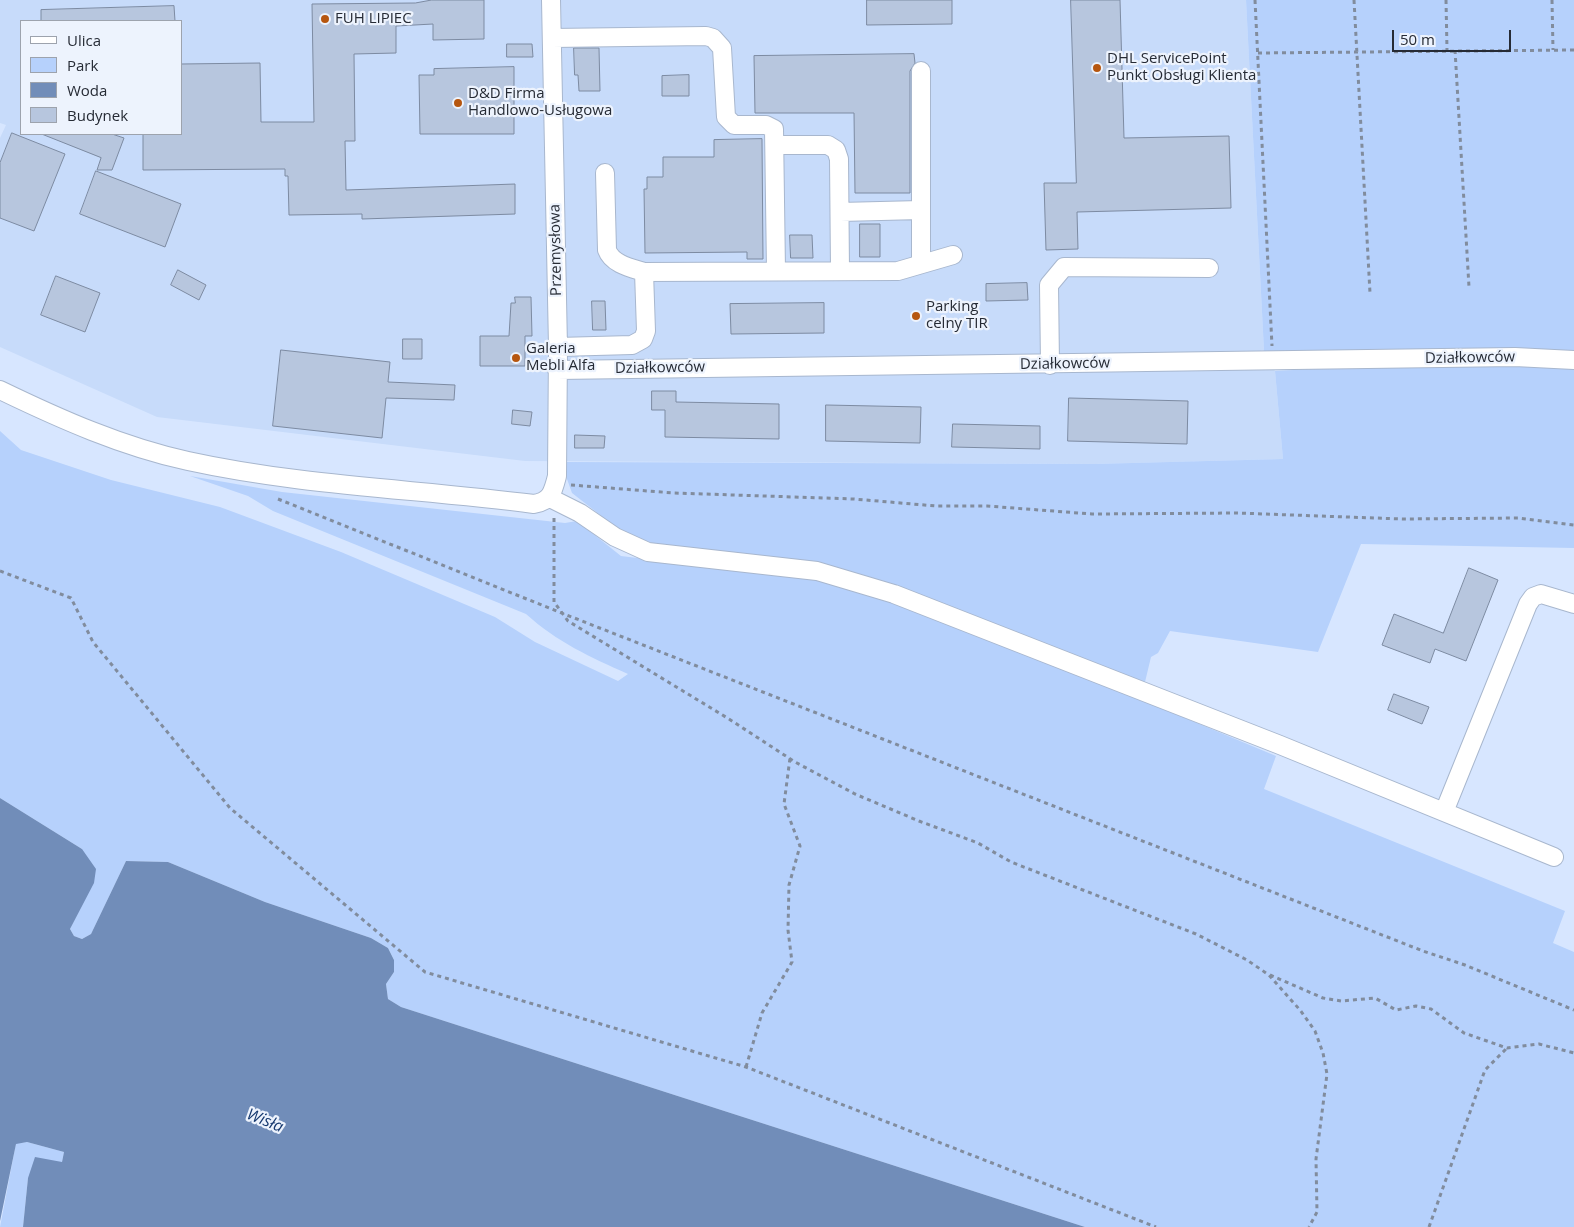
<!DOCTYPE html>
<html>
<head>
<meta charset="utf-8">
<style>
  body { margin:0 }
  #map { position:relative; width:1574px; height:1227px; overflow:hidden; background:#d7e6ff; font-family:"Open Sans",sans-serif }
  canvas { display:block }
  .legend { position:absolute; left:20px; top:20px; width:162px; height:115px; box-sizing:border-box; background:#edf3fd; border:1px solid #9da3ad; margin:0; padding:6px 9px; list-style:none; font-size:15px; color:#262b35 }
  .legend li { display:flex; align-items:center; gap:10px; height:25px }
  .legend b { width:25px; border:1px solid #9da3ad }
  .scale { position:absolute; left:1392px; top:30px; width:119px; height:22px; box-sizing:border-box; border:2px solid #262b35; border-top:0; padding-left:6px; font-size:15px; line-height:18px; white-space:nowrap; color:#262b35; -webkit-text-stroke:4px #edf3fd; paint-order:stroke }
</style>
</head>
<body>
<div id="map">
<canvas width="1574" height="1227"></canvas>
<ul class="legend">
<li><b style="height:6px;background:#fff"></b>Ulica</li>
<li><b style="height:14px;background:#b6d1fc"></b>Park</li>
<li><b style="height:14px;background:#718db9"></b>Woda</li>
<li><b style="height:14px;background:#b7c6de"></b>Budynek</li>
</ul>
<div class="scale">50 m</div>
</div>
<script>
const context = document.querySelector('canvas').getContext('2d');
context.lineJoin = 'round';
function fill(path, color) { context.fillStyle = color; context.fill(path, 'evenodd'); }
function strokePath(path, color, width, dash) { context.strokeStyle = color; context.lineWidth = width; context.lineCap = dash ? 'butt' : 'round'; context.setLineDash(dash || []); context.stroke(path); }
function drawText(font, color, halo, rows, align = 'center') {
  context.font = font + ' "Open Sans",sans-serif'; context.lineWidth = 4.5; context.setLineDash([]); context.textBaseline = 'middle'; context.strokeStyle = halo; context.fillStyle = color; for (const [text, x, y, turn = 0] of rows) {
    context.save(); context.translate(x, y); context.rotate((+turn || 0) * Math.PI / 180); context.textAlign = isNaN(turn) ? turn : align; if (halo) context.strokeText(text, 0, 0); context.fillText(text, 0, 0); context.restore();
  }
}
const built = new Path2D(`
  M0,0H1246L1264,351L1261,350L1275,371L1283,459L1094,464L525,461L157,417L0,347V138L6,125L0,123ZM21,21H181V134H21Z`);
const green = new Path2D(`
  M1246,0H1574V350L1264,351Z
  M1509,358L1574,365V548L1361,544L1318,652L1170,631L1158,653L1151,657L1145,682L991,626L885,582L801,560L655,544L622,532L572,493L567,479L566,462L1094,464L1283,459L1275,371Z
  M0,431L21,450L111,480L220,507L341,552L495,617L535,642L618,681L628,674C590,657 557,642 526,614L273,511L248,496L190,476L282,492L565,523L577,521L621,556L818,580L875,595L1111,687L1276,756L1264,789L1565,911L1553,943L1574,952V1227H1085L401,1007L388,999L386,984L394,972V960L388,948L371,938L265,902L168,862L126,861L91,934L82,939L74,936L70,929L80,908L82,849L0,798Z
  M27,1142L64,1152L62,1162L28,1178L23,1227H0L16,1143Z`);
const water = new Path2D(`
  M0,798L82,849L96,869L94,883L70,929L74,936L82,939L91,934L126,861L168,862L265,902L371,938L388,948L394,960V972L386,984L388,999L401,1007L1085,1227H23L28,1178L35,1157L62,1162L64,1152L27,1142L16,1144L0,1221Z`);
const building = new Path2D(`
  M432,0H484V39L433,40V24L396,26V53L354,54L355,141H345L346,190L515,184V214L362,219V214L289,215L288,176H285V169L143,170V134H181V64L260,63L261,122H314L312,4L415,3Z
  M867,0H952V24L867,25Z
  M1071,0H1120L1124,138L1229,136L1231,208L1077,212L1078,249L1046,250L1044,183H1076Z
  M174,6L175,21H41V10Z
  M507,44H532L533,57H507Z
  M574,48H599L600,91H579L578,75H575Z
  M914,54L915,63L910,71V193H855L854,113H755L754,56Z
  M514,67V134H420L419,75H434V69Z
  M689,75V96H662V76Z
  M12,133L65,154L34,231L0,218V163Z
  M42,134H112L124,138L112,170H97L101,158Z
  M762,139L763,259H747V252L645,253L644,189H647V177H663V157H714V140Z
  M96,171L181,204L165,247L80,214Z
  M860,224H880V257H860Z
  M790,235H812L813,258H791Z
  M178,270L206,285L199,300L171,285Z
  M56,276L100,293L85,332L41,315Z
  M1027,283L1028,300L986,301V284Z
  M515,297H531L532,336H525V366H480V336H509L511,303H515Z
  M592,301H605L606,330H593Z
  M824,303V333L731,334L730,304Z
  M403,339H422V359H403Z
  M281,350L390,362L388,382L455,385L454,400L386,398L382,438L273,426Z
  M652,391H676V402L779,404V439L665,437V410H652Z
  M1069,398L1188,401L1187,444L1068,441Z
  M826,405L921,407L920,443L826,441Z
  M513,410L532,412L530,426L512,424Z
  M953,424L1040,426V449L952,447Z
  M575,435L605,436L604,448H575Z
  M1469,568L1498,580L1466,661L1435,649L1430,663L1382,645L1394,614L1443,633Z
  M1394,694L1429,707L1422,724L1388,710Z`);
const path = new Path2D(`
  M1255,0L1272,346
  M1354,0L1370,293
  M1446,0L1447,50
  M1552,0L1553,50
  M1455,50L1469,287
  M1258,53L1574,50
  M571,485L674,493L854,499L936,506H987L1092,514L1237,513L1402,519L1518,518L1574,525
  M278,499L559,612L1423,951L1465,965L1574,1010
  M554,518V602L568,621L729,719L795,762L855,794L919,821L978,843L1011,862L1196,934L1247,960L1269,975L1300,1010L1315,1031L1323,1053L1327,1074L1316,1159L1317,1212L1309,1227
  M0,571L71,598L93,642L230,808L425,972L746,1067L1156,1227
  M1270,975L1323,998L1341,1001L1375,998L1396,1010L1416,1006L1431,1009L1464,1033L1507,1048L1539,1044L1574,1053
  M746,1067L762,1013L792,962L788,930L789,885L800,846L784,804L790,758
  M1429,1227L1485,1070L1507,1048`);
const minor = new Path2D(`
  M552,38L706,36L713,38L722,48L726,117L734,125H766L774,129L776,271
  M775,145H828L836,150L839,159L840,271
  M605,173L607,250C612,264 631,268 644,272
  M840,212L921,210
  M921,264V71
  M558,347L632,345L643,339L646,331L644,272L898,271L953,255
  M1050,365L1049,285L1064,267L1209,268
  M557,370L1515,357L1574,360
  M0,390C60,419 123,447 188,461C302,486 419,489 534,504C551,501 553,492 557,476L558,347L551,0
  M550,498L580,513L615,537L648,552L817,571L894,594L1280,745L1554,857
  M1444,812L1528,604L1533,597L1541,594L1574,604`);
const markers = [
  [325,19,5,"#b6560f"],
  [1097,68,5,"#b6560f"],
  [458,103,5,"#b6560f"],
  [916,316,5,"#b6560f"],
  [516,358,5,"#b6560f"]
];
const poiNames = [
  ["FUH LIPIEC",335,19],
  ["DHL ServicePoint",1107,59],
  ["Punkt Obsługi Klienta",1107,76],
  ["D&D Firma",468,94],
  ["Handlowo-Usługowa",468,111],
  ["Parking",926,307],
  ["celny TIR",926,324],
  ["Galeria",526,349],
  ["Mebli Alfa",526,366]
];
const streetNames = [
  ["Przemysłowa",556,250,-91],
  ["Działkowców",1470,358,-1],
  ["Działkowców",1065,364,-1],
  ["Działkowców",660,368,-1]
];
const waterNames = [
  ["Wisła",265,1121,22]
];
fill(built, '#c7dbfa');
fill(green, '#b6d1fc');
fill(water, '#718db9');
fill(building, '#b7c6de');
strokePath(building, '#7d8ba2', 1);
strokePath(minor, '#a8b7ce', 20);
strokePath(path, '#818c9d', 3, [4, 4]);
strokePath(minor, '#fff', 18);
for (const [x, y, r, color] of markers) { const dot = new Path2D(); dot.arc(x, y, r, 0, 2 * Math.PI); context.fillStyle = color; context.fill(dot); strokePath(dot, '#edf3fd', 2); }
drawText('15px', '#262b35', '#edf3fd', poiNames, 'left');
drawText('15px', '#262b35', '#edf3fd', streetNames);
drawText('italic 16px', '#15386f', '#edf3fd', waterNames);
</script>
</body>
</html>
